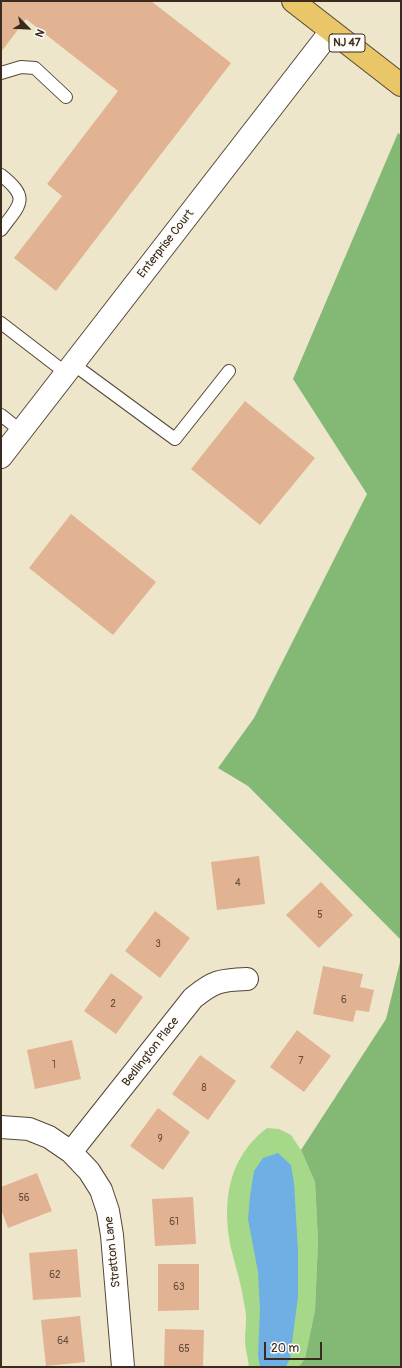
<!DOCTYPE html>
<html>
<head>
<meta charset="utf-8">
<style>
  body { margin:0 }
  #map { position:relative; width:402px; height:1368px; overflow:hidden; background:#eee6ca; font-family:Pangolin,sans-serif }
  canvas { display:block }
  .frame { position:absolute; inset:0; border:2px solid #3b2a1e; pointer-events:none }
  .north { position:absolute; left:8px; top:8px; width:40px; height:40px; -webkit-text-stroke:3px #fdfcf7; paint-order:stroke; rotate:114deg; font-size:11px; font-weight:700; line-height:16px; text-align:center; color:#3b2a1e }
  .north::after { content:''; display:block; margin:auto; width:14px; height:18px; background:#3b2a1e; clip-path:polygon(50% 0,100% 100%,50% 72%,0 100%) }
  .scale { position:absolute; left:264px; top:1342px; width:58px; height:18px; box-sizing:border-box; border:2px solid #3b2a1e; border-top:0; padding-left:5px; font-size:12px; line-height:14px; white-space:nowrap; color:#3b2a1e; -webkit-text-stroke:3px #fdfcf7; paint-order:stroke }
</style>
</head>
<body>
<div id="map">
<canvas width="402" height="1368"></canvas>
<div class="frame"></div>
<div class="north">N</div>
<div class="scale">20 m</div>
</div>
<script>
const context = document.querySelector('canvas').getContext('2d');
context.lineJoin = 'round';
function fill(path, color) { context.fillStyle = color; context.fill(path, 'evenodd'); }
function strokePath(path, color, width, dash) { context.strokeStyle = color; context.lineWidth = width; context.lineCap = dash ? 'butt' : 'round'; context.setLineDash(dash || []); context.stroke(path); }
function drawText(font, color, halo, rows, align = 'center') {
  context.font = font + ' Pangolin,sans-serif'; context.lineWidth = 3; context.setLineDash([]); context.textBaseline = 'middle'; context.strokeStyle = halo; context.fillStyle = color; for (const [text, x, y, turn = 0] of rows) {
    context.save(); context.translate(x, y); context.rotate((+turn || 0) * Math.PI / 180); context.textAlign = isNaN(turn) ? turn : align; if (halo) context.strokeText(text, 0, 0); context.fillText(text, 0, 0); context.restore();
  }
}
const green = new Path2D(`
  M267,1128L279,1129L291,1135L301,1150L315,1182L318,1241L315,1310L305,1358L299,1367H249C248,1358 245,1349 245,1340C245,1333 246,1325 246,1318C246,1311 244,1304 243,1297C240,1279 234,1262 230,1244C222,1199 229,1157 267,1128Z`);
const forest = new Path2D(`
  M398,133L401,135V940L248,786L218,768L254,718L367,494L293,379Z
  M401,958V1367H299L305,1358L315,1310L318,1241L315,1182L301,1150L386,1019Z`);
const water = new Path2D(`
  M278,1153L291,1165L294,1183L298,1250V1297L290,1358L286,1367H260L258,1355L260,1310L258,1272L248,1219L250,1196L254,1171L263,1158Z`);
const building = new Path2D(`
  M1,1H151L231,63L56,291L14,258L62,196L47,184L118,91L26,19L1,52Z
  M245,401L315,458L260,525L191,469Z
  M71,514L156,582L113,635L29,568Z
  M259,856L265,904L217,910L211,862Z
  M321,882L353,915L319,948L286,915Z
  M155,911L190,938L160,978L125,951Z
  M323,966L363,974L360,987L374,990L369,1012L356,1010L353,1022L313,1014Z
  M111,973L143,997L116,1034L84,1011Z
  M297,1030L331,1056L304,1092L270,1067Z
  M72,1040L81,1079L35,1089L27,1050Z
  M200,1055L236,1081L208,1120L172,1094Z
  M158,1108L190,1132L163,1170L130,1146Z
  M37,1173L52,1211L8,1228L1,1209V1187Z
  M193,1197L196,1244L155,1246L152,1199Z
  M77,1249L81,1297L33,1300L29,1253Z
  M158,1264H199V1310L158,1311Z
  M80,1316L85,1362L46,1366L41,1320Z
  M165,1329L204,1330L203,1367H164Z`);
const lane = new Path2D(`
  M1,73L21,67L35,68L66,97
  M1,175C31,199 20,204 1,230
  M1,323L66,373
  M73,364L175,439L229,371
  M1,415L21,431`);
const street = new Path2D(`
  M1,457L331,31
  M1,1127L29,1129L49,1137L71,1152L89,1171L101,1190L108,1211L112,1235L123,1367
  M71,1152L193,998C214,981 220,980 247,979`);
const primary = new Path2D(`
  M293,1L401,85`);
const numberNames = [
  ["4",238,883],
  ["5",320,915],
  ["3",158,944],
  ["6",344,1000],
  ["2",113,1004],
  ["7",301,1061],
  ["1",54,1065],
  ["8",204,1088],
  ["9",160,1139],
  ["56",24,1198],
  ["61",174,1222],
  ["62",55,1275],
  ["63",179,1287],
  ["64",63,1341],
  ["65",184,1349]
];
const shields = [
  [347,43,36]
];
const shieldNames = [
  ["NJ 47",347,43]
];
const streetNames = [
  ["Enterprise Court",166,244,-52],
  ["Bedlington Place",151,1052,-52],
  ["Stratton Lane",113,1252,-96]
];
fill(green, '#a5d989');
fill(forest, '#84b975');
fill(water, '#6fafe3');
fill(building, '#e1b393');
strokePath(lane, '#564638', 14);
strokePath(street, '#564638', 24);
strokePath(primary, '#564638', 24);
strokePath(lane, '#fff', 12);
strokePath(street, '#fff', 22);
strokePath(primary, '#e9c769', 22);
drawText('10px', '#644c3b', null, numberNames);
for (const [x, y, w] of shields) { const box = new Path2D(); box.roundRect(x - w / 2, y - 9, w, 18, 3); context.fillStyle = '#fdfcf7'; context.fill(box); strokePath(box, '#3b2a1e', 1); }
drawText('bold 11px', '#3b2a1e', null, shieldNames);
drawText('12px', '#3b2a1e', '#fdfcf7', streetNames);
</script>
</body>
</html>
